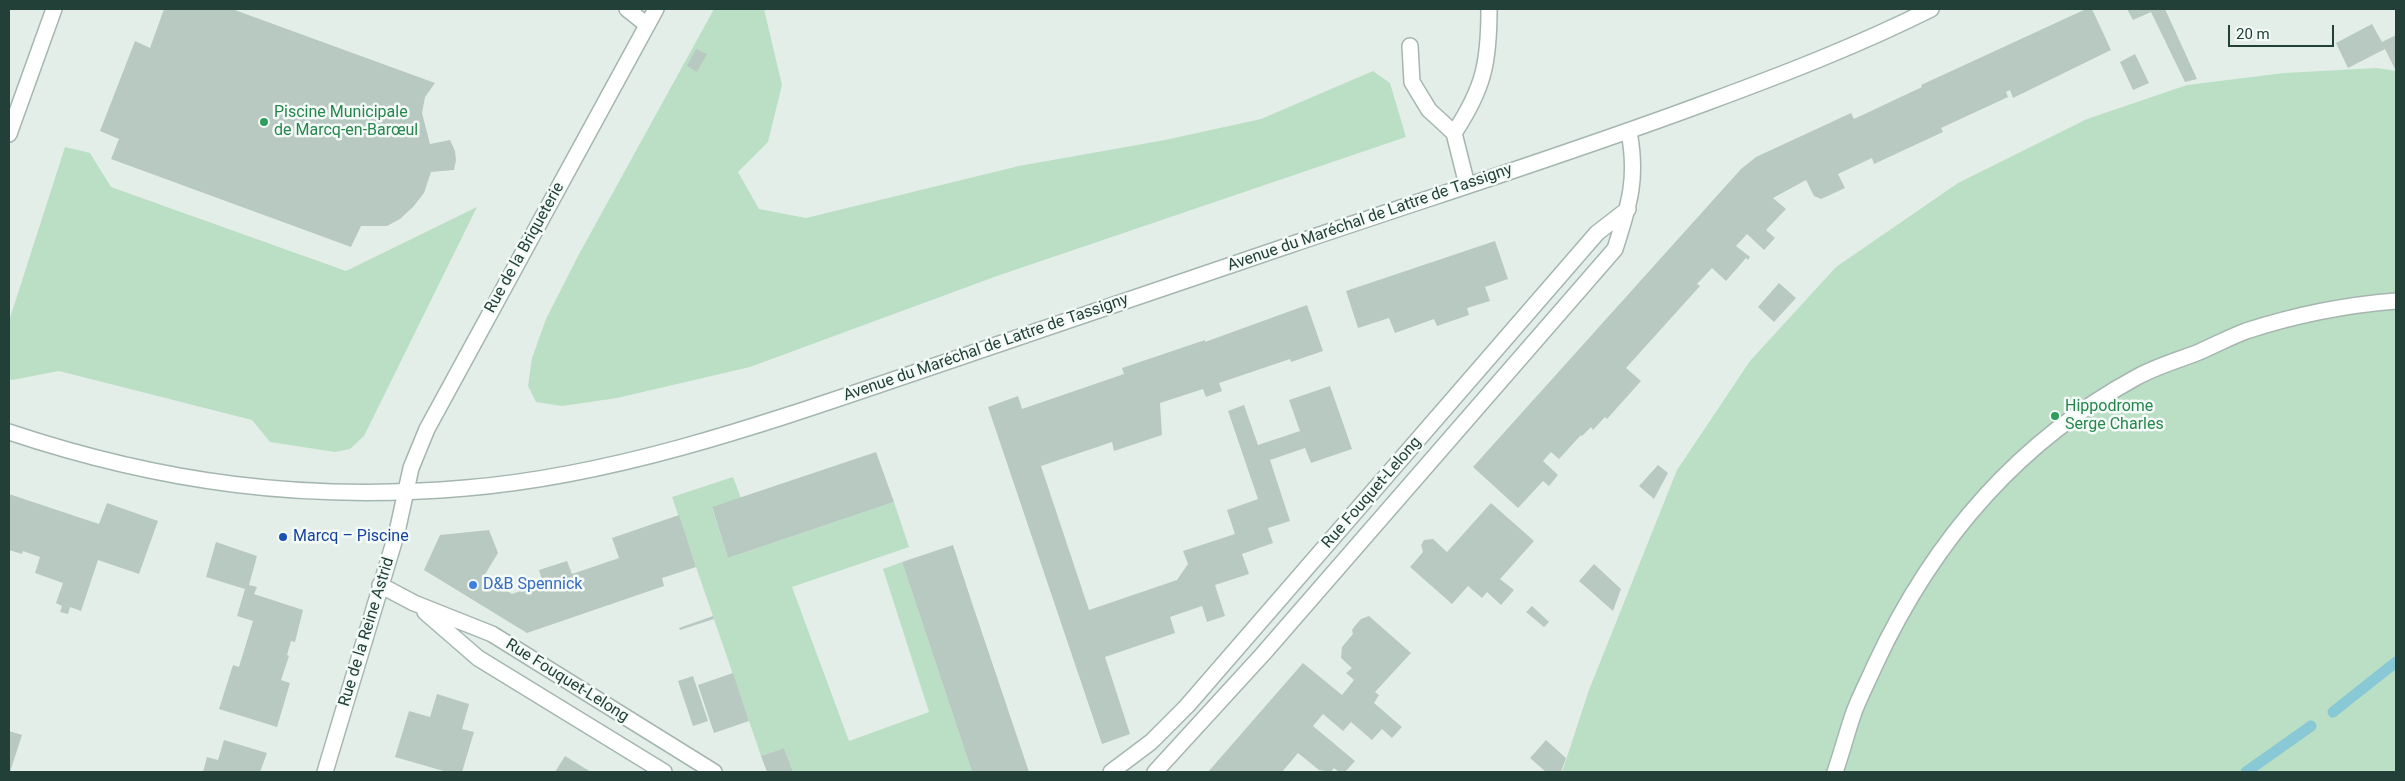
<!DOCTYPE html>
<html>
<head>
<meta charset="utf-8">
<style>
  body { margin:0 }
  #map { position:relative; width:2405px; height:781px; overflow:hidden; background:#e3eee9; font-family:Roboto,sans-serif }
  canvas { display:block }
  .frame { position:absolute; inset:0; border:10px solid #224038; pointer-events:none }
  .scale { position:absolute; left:2228px; top:25px; width:106px; height:22px; box-sizing:border-box; border:2px solid #224038; border-top:0; padding-left:6px; font-size:15px; line-height:18px; white-space:nowrap; color:#224038; -webkit-text-stroke:4px #f4faf7; paint-order:stroke }
</style>
</head>
<body>
<div id="map">
<canvas width="2405" height="781"></canvas>
<div class="frame"></div>
<div class="scale">20 m</div>
</div>
<script>
const context = document.querySelector('canvas').getContext('2d');
context.lineJoin = 'round';
function fill(path, color) { context.fillStyle = color; context.fill(path, 'evenodd'); }
function strokePath(path, color, width, dash) { context.strokeStyle = color; context.lineWidth = width; context.lineCap = dash ? 'butt' : 'round'; context.setLineDash(dash || []); context.stroke(path); }
function drawText(font, color, halo, rows, align = 'center') {
  context.font = font + ' Roboto,sans-serif'; context.lineWidth = 5; context.setLineDash([]); context.textBaseline = 'middle'; context.strokeStyle = halo; context.fillStyle = color; for (const [text, x, y, turn = 0] of rows) {
    context.save(); context.translate(x, y); context.rotate((+turn || 0) * Math.PI / 180); context.textAlign = isNaN(turn) ? turn : align; if (halo) context.strokeText(text, 0, 0); context.fillText(text, 0, 0); context.restore();
  }
}
const green = new Path2D(`
  M714,9H764L782,85L768,142L738,172L759,209L806,218L1019,166L1165,140L1261,119L1373,71L1390,83L1406,137L997,276L750,367L617,398L562,406L536,402L528,386L532,358L546,319L578,256Z
  M2377,68L2396,71V772H1562L1589,690L1677,470L1750,361L1836,267L1958,183L2087,119L2187,85L2284,73Z
  M65,147L90,153L111,187L346,271L477,207L364,436L350,449L335,452L270,442L252,420L59,371L12,380L9,379V321Z
  M733,477L741,498L712,508L728,558L894,502L909,547L792,587L849,741L929,712L883,569L902,562L972,772H793L784,748L761,756L672,497Z`);
const stream = new Path2D(`
  M2333,712L2396,662
  M2246,772L2311,726`);
const building = new Path2D(`
  M164,9H232L435,83L425,97L422,113L430,144L450,140L455,151L456,160L454,170L431,172L424,193L413,207L400,219L387,226H361L351,247L111,159L119,139L100,131L135,41L150,48Z
  M2086,9H2092L2111,50L2013,98L2010,90L2006,92L2008,97L1941,128L1943,132L1874,164L1872,158L1838,174L1845,188L1821,199L1814,196L1806,180L1773,198L1786,209L1766,230L1775,238L1764,250L1747,234L1736,246L1750,257L1748,260L1746,258L1726,281L1712,268L1697,284L1700,286L1626,368L1641,381L1607,419L1605,417L1593,430L1591,427L1582,436L1581,435L1559,459L1551,452L1543,461L1558,475L1549,486L1543,481L1518,508L1473,467L1741,169L1756,157L1851,113L1854,119L1922,87L1921,85Z
  M2127,9H2165L2197,79L2185,82L2151,12L2133,20Z
  M2372,24L2382,42L2396,35V71L2385,49L2348,68L2336,43Z
  M696,49L707,54L697,72L687,66Z
  M2135,54L2149,83L2133,90L2120,62Z
  M1495,241L1508,279L1485,287L1490,301L1467,308L1469,315L1437,326L1434,319L1395,333L1389,318L1358,328L1346,291Z
  M1779,283L1796,298L1774,322L1758,307Z
  M1307,305L1323,351L1291,362L1290,359L1219,383L1222,391L1206,397L1203,389L1160,403L1162,435L1114,451L1112,442L1041,466L1089,610L1177,580L1188,564L1183,551L1235,534L1227,510L1258,499L1228,411L1244,405L1258,445L1300,431L1289,400L1330,386L1352,449L1311,463L1305,448L1270,460L1290,521L1268,528L1273,543L1242,554L1249,574L1215,585L1225,616L1207,622L1202,606L1170,617L1175,633L1105,657L1130,734L1102,744L988,407L1018,396L1022,409L1124,374L1122,368L1205,340V342Z
  M876,452L894,502L728,558L712,507Z
  M1658,465L1668,473L1654,499L1639,486Z
  M9,494L99,524L107,503L158,521L139,574L98,560L81,611L70,607L68,614L60,612L62,606L56,603L63,583L35,573L40,557L23,551L22,554L9,550Z
  M1491,503L1534,541L1500,579L1514,590L1501,605L1487,592L1482,598L1468,586L1452,604L1410,567L1423,552L1421,545L1424,540L1433,539L1447,552Z
  M679,515L696,567L662,578L664,586L527,633L424,570L440,535L489,530L498,553L484,576L512,594L543,583L539,570L567,561L572,574L619,558L612,538Z
  M216,542L257,556L249,585L257,587L254,594L303,610L295,642L291,641L287,655L289,656L281,680L290,683L277,727L219,709L233,665L239,667L253,621L237,616L245,589L206,577Z
  M953,545L973,606L1029,772H972L902,562Z
  M1594,564L1621,589L1613,611L1579,581Z
  M1532,606L1549,622L1544,627L1526,612Z
  M713,616L714,619L680,630L679,628Z
  M1369,616L1411,653L1375,692L1379,695L1374,703L1402,727L1392,738L1382,729L1372,740L1351,722L1343,731L1323,714L1313,726L1355,761L1345,772H1339L1334,768L1331,772L1319,770L1298,753L1282,772H1208L1303,663L1342,695L1354,680L1346,673L1352,668L1341,658L1342,647L1353,634L1352,630L1354,627L1361,619Z
  M733,673L749,721L714,733L698,685Z
  M693,676L708,721L693,726L678,681Z
  M437,694L469,704L462,729L474,732L462,772H447L395,757L409,711L430,717Z
  M9,731L22,735L10,772H9Z
  M224,740L267,753L260,772H203L207,757L218,760Z
  M1546,740L1566,758L1561,772H1546L1530,758Z
  M784,748L793,772H767L761,756Z
  M565,756L591,772H555Z`);
const service = new Path2D(`
  M1410,46L1412,82L1429,110L1454,133
  M1467,185L1454,133C1484,88 1489,62 1489,9
  M1835,772C1842,752 1847,732 1854,712C1860,696 1868,681 1875,665C1932,542 2017,442 2137,377C2157,366 2179,360 2199,352C2215,345 2230,337 2246,331C2295,315 2345,305 2396,301`);
const pedestrian = new Path2D(`
  M627,9L647,25`);
const minor = new Path2D(`
  M9,134L54,9
  M380,585L414,603L492,634L714,772
  M425,612L478,658L664,772
  M325,772L397,532L411,468L427,429L656,9
  M1111,772L1151,742L1187,706L1597,233L1628,209
  M1155,772L1263,654L1615,249C1629,205 1638,179 1629,132`);
const tertiary = new Path2D(`
  M9,432C162,483 305,502 466,488C612,476 758,426 896,379C1026,335 1157,290 1287,246C1428,198 1569,154 1708,102C1784,74 1859,45 1931,9`);
const markers = [
  [264,122,5,"#2e9e5b"],
  [2055,416,5,"#2e9e5b"],
  [283,537,5,"#1a4fb4"],
  [473,585,5,"#3f7fe0"]
];
const leisureNames = [
  ["Piscine Municipale",274,113],
  ["de Marcq-en-Barœul",274,131],
  ["Hippodrome",2065,407],
  ["Serge Charles",2065,425]
];
const streetNames = [
  ["Avenue du Maréchal de Lattre de Tassigny",1370,218,-19],
  ["Rue de la Briqueterie",525,248,-61],
  ["Avenue du Maréchal de Lattre de Tassigny",986,348,-19],
  ["Rue Fouquet-Lelong",1372,493,-49],
  ["Rue de la Reine Astrid",367,632,-73],
  ["Rue Fouquet-Lelong",567,681,32]
];
const transitNames = [
  ["Marcq – Piscine",293,537]
];
const shopNames = [
  ["D&B Spennick",483,585]
];
fill(green, '#bbdfc5');
strokePath(stream, '#89c9d5', 11);
fill(building, '#b8c9c2');
strokePath(service, '#a5b6b0', 18);
strokePath(pedestrian, '#a5b6b0', 18);
strokePath(minor, '#a5b6b0', 18);
strokePath(tertiary, '#a5b6b0', 18);
strokePath(service, '#fff', 15);
strokePath(pedestrian, '#fff', 15);
strokePath(minor, '#fff', 15);
strokePath(tertiary, '#fff', 15);
for (const [x, y, r, color] of markers) { const dot = new Path2D(); dot.arc(x, y, r, 0, 2 * Math.PI); context.fillStyle = color; context.fill(dot); strokePath(dot, '#f4faf7', 2); }
drawText('16px', '#27864d', '#f4faf7', leisureNames, 'left');
drawText('16px', '#224038', '#f4faf7', streetNames);
drawText('16px', '#164399', '#f4faf7', transitNames, 'left');
drawText('16px', '#366cbe', '#f4faf7', shopNames, 'left');
</script>
</body>
</html>
